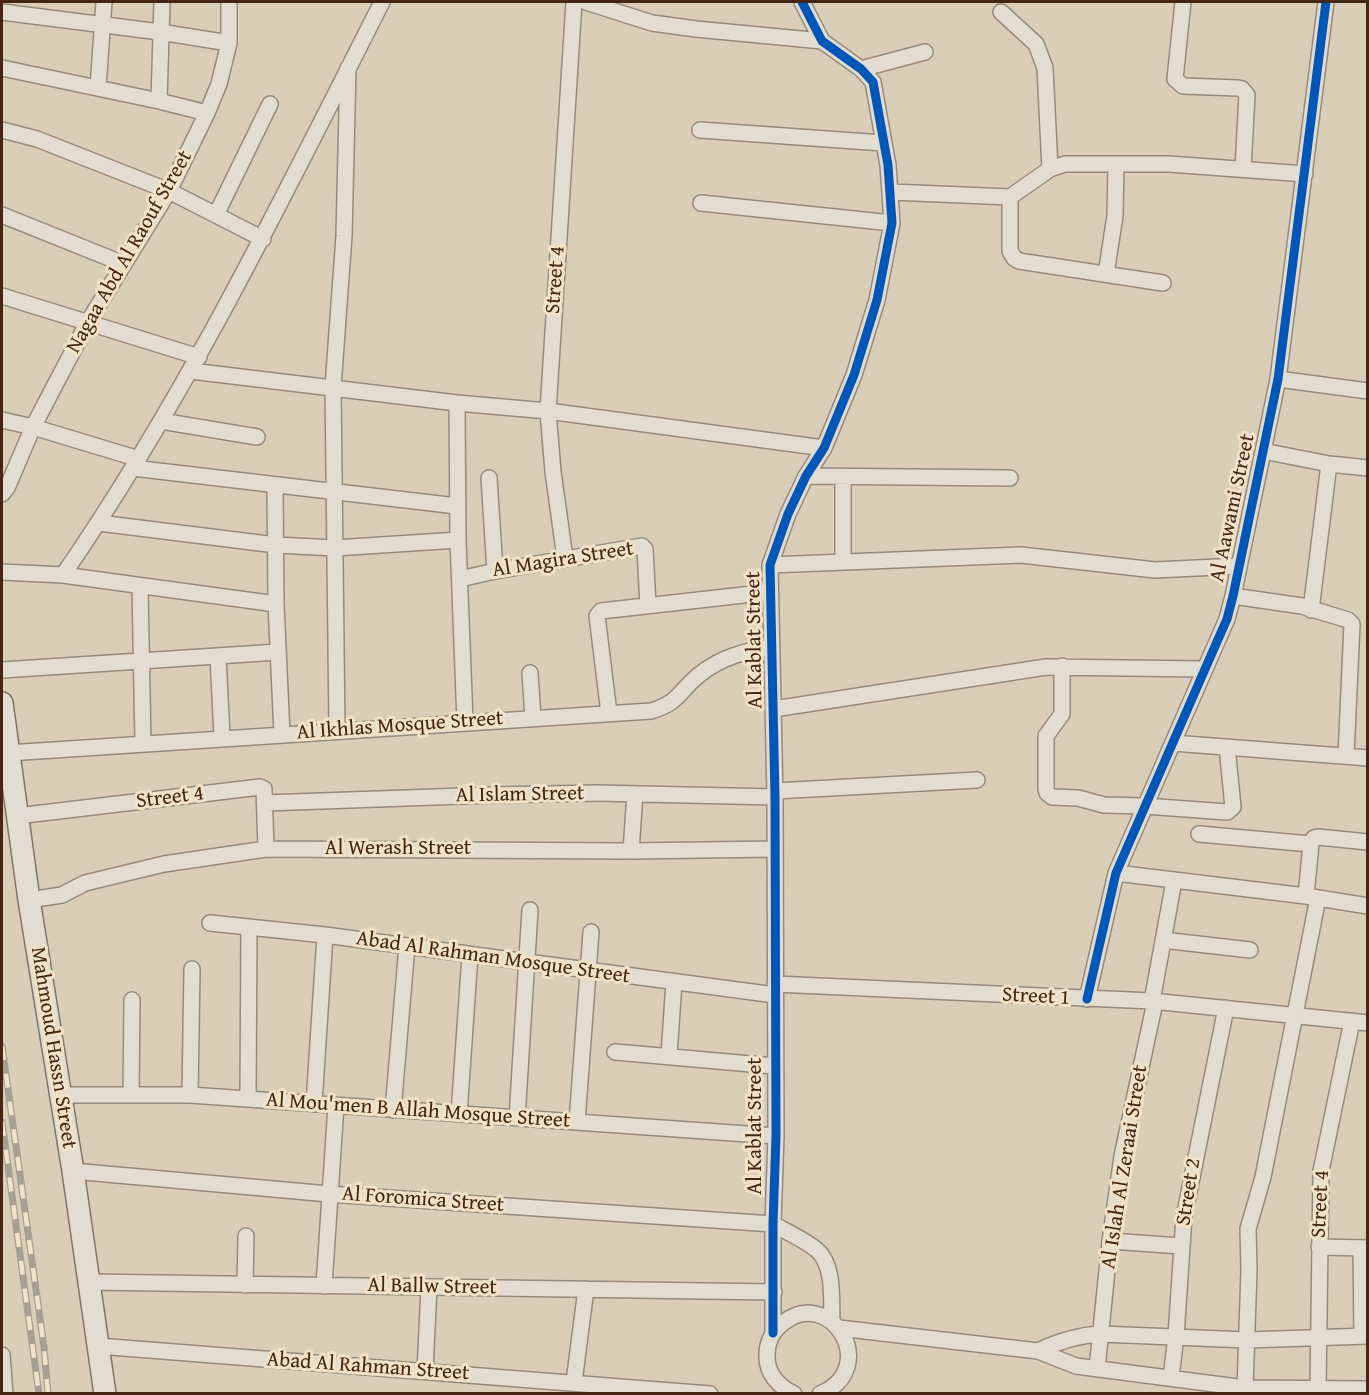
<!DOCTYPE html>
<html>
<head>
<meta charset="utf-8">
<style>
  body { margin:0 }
  #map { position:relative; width:1369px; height:1395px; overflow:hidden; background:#dbceb9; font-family:"Gentium Book Plus",serif }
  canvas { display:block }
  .frame { position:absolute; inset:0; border:3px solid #452615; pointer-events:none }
</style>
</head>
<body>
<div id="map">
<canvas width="1369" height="1395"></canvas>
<div class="frame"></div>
</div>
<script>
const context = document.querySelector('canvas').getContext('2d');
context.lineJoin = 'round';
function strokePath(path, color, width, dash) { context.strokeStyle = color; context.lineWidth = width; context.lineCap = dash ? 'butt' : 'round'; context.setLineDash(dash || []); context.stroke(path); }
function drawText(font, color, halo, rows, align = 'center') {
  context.font = font + ' "Gentium Book Plus",serif'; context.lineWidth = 6; context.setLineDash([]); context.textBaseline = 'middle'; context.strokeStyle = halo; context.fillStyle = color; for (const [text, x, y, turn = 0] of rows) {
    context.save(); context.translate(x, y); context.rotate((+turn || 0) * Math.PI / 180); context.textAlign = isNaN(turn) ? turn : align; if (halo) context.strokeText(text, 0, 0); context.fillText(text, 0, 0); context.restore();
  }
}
const street = new Path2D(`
  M586,2L652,23L696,29L822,41
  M1183,2L1175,79L1183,86L1238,88L1242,89L1247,95L1243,169
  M2,12L160,32L229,43
  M1001,12L1036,44L1045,68L1050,169
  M2,68L159,101L207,113
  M861,69L925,52
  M98,88L104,2
  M159,101L162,2
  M2,130L37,139L169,191L263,239
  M700,130L883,143
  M891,192L1010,197L1050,169L1065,164H1169L1305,174
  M1010,197V251L1014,258L1019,261L1163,283
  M701,203L892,223
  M2,215L124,264
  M216,215L270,104
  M1106,274L1115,216L1116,164
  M2,296L199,357
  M191,371L457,403L548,411L824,448
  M1278,379L1368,391
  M457,403L458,540L465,722
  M2,420L33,427L139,459
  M161,421L257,437
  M1263,451L1329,464L1368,468
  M133,468L457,506
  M806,476L1010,478
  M489,478L495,571
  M275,485L276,604L282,734
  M2,494L7,488L33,427L88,322L169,191L207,113L219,84L229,43V2
  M99,523L276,545L335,548L458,540
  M565,558L553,472L548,411L574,2
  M843,562V477
  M770,565L1021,555L1155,570L1238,566
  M2,572L63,575L276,604
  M63,575C188,394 283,197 382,2
  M460,579L495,571L642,546L645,549L648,606
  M140,586L143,744
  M1233,596L1302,606L1348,620L1352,624L1346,756
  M1311,610L1329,464
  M218,656L222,737
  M1062,666V714L1046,736V789L1047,793L1052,797L1078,798L1104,805L1145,806L1227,812L1233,807L1227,747
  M2,670L278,652
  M530,673L533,718
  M774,709L1046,667L1205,669
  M609,713L597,616L601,611L770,592
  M337,730L333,387L344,236L348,68
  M1173,743L1368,758
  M8,753L651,711C679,703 679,691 699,675C721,657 745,651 772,647
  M775,791L977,780
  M265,803L491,795L597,793L775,797
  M17,816L260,787L264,789L266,849
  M1199,834L1311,844
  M631,851L635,794
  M1116,873L1306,896L1368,906
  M1306,896L1311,844L1314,838L1318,837L1368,842
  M29,900L62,895L85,883L164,864L266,849L631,851L774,849
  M210,923L325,935L775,995
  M1163,940L1250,950
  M775,984L1152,1001L1368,1023
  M1087,999L1116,873L1205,669L1227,619L1233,596L1278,379L1326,2
  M1152,1001L1174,881
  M615,1052L774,1066
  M669,1055L674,982
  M60,1095H190L776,1136
  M131,1095L132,1000
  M190,1095L192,969
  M248,1099L249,927
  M314,1104L325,935
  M393,1110L407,946
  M459,1114L470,955
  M517,1118L530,910
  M577,1122L591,932
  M73,1171L329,1194L773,1224C787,1232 805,1240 817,1250C835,1266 831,1300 832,1322
  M1110,1241L1181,1246
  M1319,1247L1368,1248
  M1361,1248L1362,1336
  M89,1282L774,1292
  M245,1285L246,1236
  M324,1286L336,1105
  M839,1328L1038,1351L1076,1366L1245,1388L1368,1389
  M773,1333V1224L776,1136L775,797L770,565L788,514L806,476L824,448L854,375L877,300L892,223L888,165L873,82L861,69L822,41L802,2
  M98,1346L710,1394
  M1038,1351C1059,1341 1078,1335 1101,1334L1247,1340L1368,1336
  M2,1355L5,1394
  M1097,1369L1110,1241L1122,1156L1155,1002
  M425,1371L429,1287
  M1171,1378L1176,1336L1184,1217L1226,1008
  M574,1382L586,1289
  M1245,1388L1249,1270L1248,1229L1263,1177L1318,898
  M1318,1389L1321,1171L1352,1021
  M794,1394C778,1386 766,1373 767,1354C767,1342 773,1330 783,1323C830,1285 882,1368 820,1394`);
const secondary = new Path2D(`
  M2,703L29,900L73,1171L105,1394`);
const rail = new Path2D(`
  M2,1046L44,1347L48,1394
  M2,1122L39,1394`);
const cycleway = new Path2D(`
  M1087,999L1116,873L1205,669L1227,619L1233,596L1278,379L1326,2
  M773,1333V1224L776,1136L775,797L770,565L788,514L806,476L824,448L854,375L877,300L892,223L888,165L873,82L861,69L822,41L802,2`);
const streetNames = [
  ["Nagaa Abd Al Raouf Street",130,252,-60],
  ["Street 4",556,280,-86],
  ["Al Aawami Street",1233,508,-78],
  ["Al Magira Street",563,560,-9],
  ["Al Kablat Street",755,640,-91],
  ["Al Ikhlas Mosque Street",400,726,-4],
  ["Al Islam Street",520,795,-1],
  ["Street 4",170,798,-7],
  ["Al Werash Street",398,849],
  ["Abad Al Rahman Mosque Street",493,958,8],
  ["Street 1",1036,997,3],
  ["Mahmoud Hassn Street",53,1048,81],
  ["Al Mou'men B Allah Mosque Street",418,1111,4],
  ["Al Kablat Street",756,1126,-90],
  ["Al Islah Al Zeraai Street",1125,1167,-81],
  ["Street 2",1189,1192,-81],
  ["Al Foromica Street",423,1200,4],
  ["Street 4",1321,1204,-87],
  ["Al Ballw Street",432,1287,1],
  ["Abad Al Rahman Street",368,1367,4]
];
strokePath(street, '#968a7c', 18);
strokePath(secondary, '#807468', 24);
strokePath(street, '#e3dcd1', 15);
strokePath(secondary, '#e3dcd1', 21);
strokePath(rail, '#a79e94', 7);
strokePath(rail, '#f1e2c8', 4.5, [14]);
strokePath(cycleway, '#0057b8', 9);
drawText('21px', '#452615', '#f1e2c8', streetNames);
</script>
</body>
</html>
